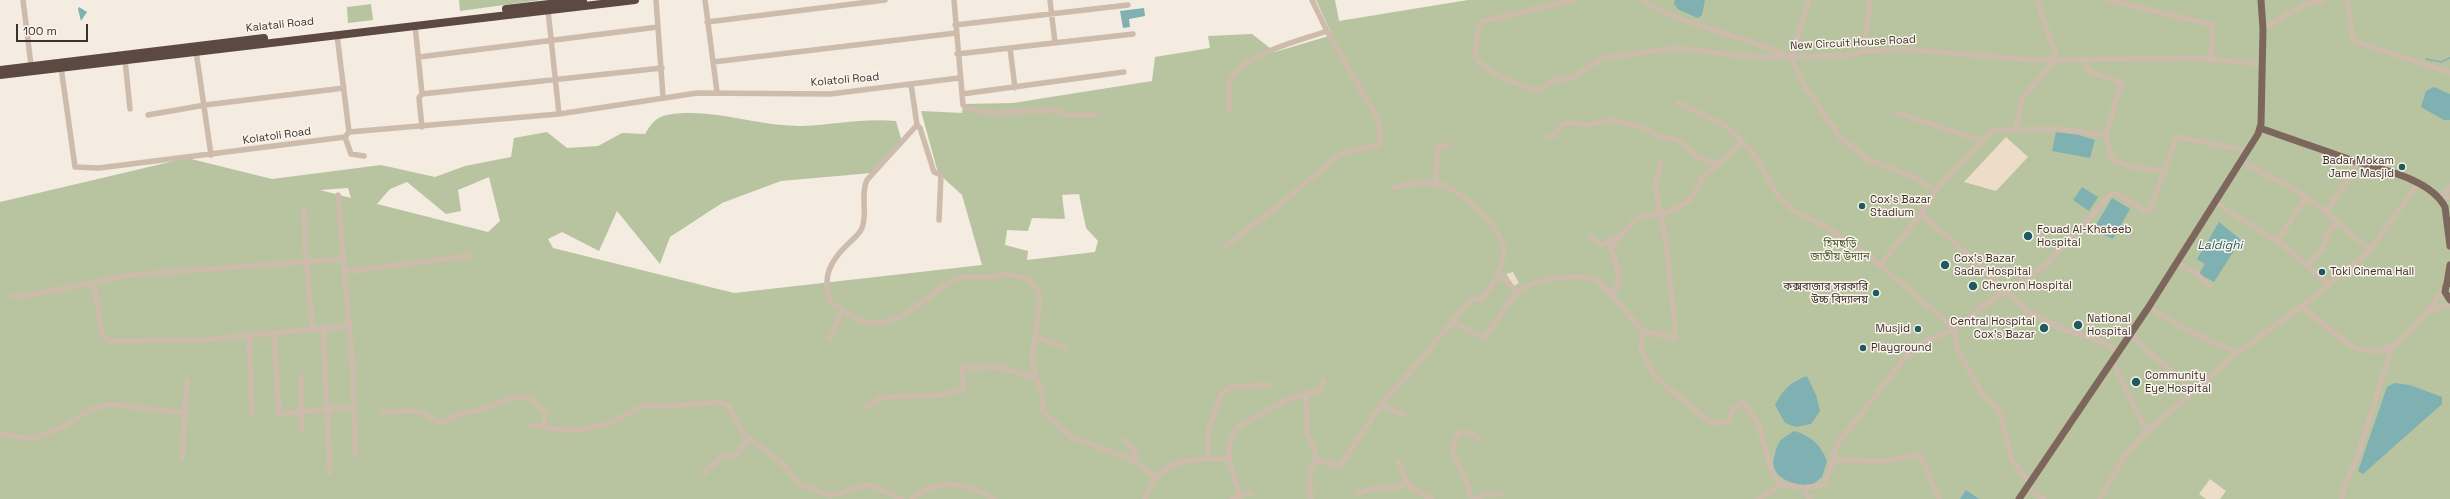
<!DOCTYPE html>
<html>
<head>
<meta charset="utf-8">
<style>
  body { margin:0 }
  #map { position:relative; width:2450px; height:499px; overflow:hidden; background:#f4ebe1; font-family:"Space Grotesk",sans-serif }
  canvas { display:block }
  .scale { position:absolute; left:16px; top:24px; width:72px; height:18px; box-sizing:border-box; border:2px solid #3b302b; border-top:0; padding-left:5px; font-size:12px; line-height:14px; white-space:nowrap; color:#3b302b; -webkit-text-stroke:3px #fbf5ee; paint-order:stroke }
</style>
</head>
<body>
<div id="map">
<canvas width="2450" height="499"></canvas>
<div class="scale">100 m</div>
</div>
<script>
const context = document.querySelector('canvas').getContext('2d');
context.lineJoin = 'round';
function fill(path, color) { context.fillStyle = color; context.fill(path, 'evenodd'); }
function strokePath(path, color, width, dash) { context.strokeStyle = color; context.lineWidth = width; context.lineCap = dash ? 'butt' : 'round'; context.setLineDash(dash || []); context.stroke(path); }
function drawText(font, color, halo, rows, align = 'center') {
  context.font = font + ' "Space Grotesk","Noto Sans Bengali",sans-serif'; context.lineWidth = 3; context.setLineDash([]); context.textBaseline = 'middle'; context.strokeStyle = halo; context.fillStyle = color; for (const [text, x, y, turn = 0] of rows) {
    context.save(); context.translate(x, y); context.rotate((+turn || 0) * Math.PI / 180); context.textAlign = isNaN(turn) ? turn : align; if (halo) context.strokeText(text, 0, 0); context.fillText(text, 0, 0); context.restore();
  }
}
const green = new Path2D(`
  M459,0H541L460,11Z
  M1316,0H1335L1339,21L1468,0H2450V499H0V202L187,158L272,179L381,165L435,177L465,166L511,157L514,138L547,132L567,148L598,146L622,133L645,134C651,124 656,117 667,115C712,107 757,127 802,126C833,125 864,118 896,121L902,142L871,173L781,181L722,203L670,237L660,264L617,211L599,251L562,232L548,239L553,248L734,293L982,265L962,195L938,173L921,111L962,113L963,104L1013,103L1152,81L1155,57L1210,48L1208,36L1252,34L1275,52L1332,35ZM489,177L500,221L488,232L377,204L390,189L407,182L446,214L461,211L458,190ZM348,188L351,198L320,190ZM1079,194L1086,228L1098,241L1095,252L1027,260L1028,251L1005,245L1007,230L1028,231L1032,218L1065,219L1062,195Z
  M371,4L373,20L348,23L347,7Z`);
const plaza = new Path2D(`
  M2006,137L2028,157L1996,191L1964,182Z
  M1513,272L1519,283L1514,286L1506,274Z
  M2210,479L2226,491L2220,499H2206L2199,494Z`);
const water = new Path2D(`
  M1675,0H1705L1702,15L1698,18L1679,10L1674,4Z
  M79,7L87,12L81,21L78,9Z
  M1144,8L1145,16L1129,19L1130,27L1123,28L1120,11Z
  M2434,87L2450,94V120H2444L2421,107L2426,91Z
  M2056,132L2079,135L2095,140L2090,158L2052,151Z
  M2082,187L2098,197L2089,211L2073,200Z
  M2112,198L2130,209L2113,239L2093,230Z
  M2219,222L2241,240L2214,282L2199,274L2205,264L2197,259Z
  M1807,376L1816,395L1820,411L1811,424L1796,427L1785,423L1775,405C1783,389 1791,382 1807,376Z
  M2394,383L2410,385L2442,397V404L2363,474L2358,471L2387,387Z
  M1794,431C1810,435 1821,445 1827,461L1822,477L1812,485C1795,486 1766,478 1775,454C1776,449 1778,443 1781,440C1785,436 1790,434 1794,431Z
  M1966,490L1979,499H1960Z`);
const stream = new Path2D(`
  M2426,59L2441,62L2450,58`);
const minor = new Path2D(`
  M23,0L31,65
  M656,0L663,97
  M705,0L717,92
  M954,0L963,105L967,108L989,113L1055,110L1066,115H1095
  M1050,0L1055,43
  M1574,0L1483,21L1478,28L1475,57C1488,75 1518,84 1538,91L1553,81L1574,77L1602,58L1676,48L1753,57L1843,56L1864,52L1902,49L2033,60L2197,58L2262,64
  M1642,0C1687,29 1741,33 1788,56
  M2109,0L2213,25L2211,60
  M2347,0L2353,41L2450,73
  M548,10L559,114
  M707,22L885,0
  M415,25L422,94L419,98L422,127
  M955,25L1128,5
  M2263,29L2304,5L2323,0
  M1010,48L1015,88
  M196,51L211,155
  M1864,52L1870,0
  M957,54L1133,34
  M419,57L658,27
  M1791,57L1802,82L1840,137L1869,160L1914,177L1935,191
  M1791,57L1809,0
  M125,60L130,109
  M2087,60L2086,70L2121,83L2106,135L2112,160L2133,167L2165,171
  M713,62L956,33
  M61,67L75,167L99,168L345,137L349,132L337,35
  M911,84L917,125L867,180C860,195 868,213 862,228C859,235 853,239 848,244C830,261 821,278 831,303L860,321L881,323L901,317L950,282L960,277H991L1007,274L1028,279L1036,288L1040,298L1032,359L1036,378L1042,392L1043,411L1071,437L1131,459L1156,478
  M422,94L662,68
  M962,94L1124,72
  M1678,103L1720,123L1732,131L1752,152L1779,197L1794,211L1826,227L1869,256L1954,328L1957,349L1983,395L1996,406L2000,414L2012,460L2030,483
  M1229,109C1229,101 1227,85 1231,79C1248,52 1299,41 1327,31L1312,0
  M1897,113L1982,141
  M148,115L205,105L344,88
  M917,125L920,128L934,172L941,175L939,220
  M2016,129L2022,98L2057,59L2037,0
  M349,132L559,114L697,93L830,94L959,78
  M345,137L351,154L364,156
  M1548,137L1554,136L1562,125L1569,123L1588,125L1612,120L1643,127L1658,137L1677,140L1698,157L1719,165
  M2242,162L2289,186L2318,206L2370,250
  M1661,163L1655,186L1665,237L1675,325L1674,338L1643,331L1641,350L1656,378L1711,423L1728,422L1732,410L1743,402L1758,423L1773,475L1782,484
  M1435,184L1438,148L1449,144
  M1393,188C1408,183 1426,180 1442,185C1463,191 1503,229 1504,252C1504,259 1500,267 1498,273L1517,292C1534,279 1578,272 1598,280L1643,331
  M338,195L353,372L355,454
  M2440,197H2450
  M2442,197L2450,187
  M2216,203L2283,245L2329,285
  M304,208L306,261L313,329
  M2326,213L2351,174L2356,161
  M1921,214L1965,252L2027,311L2067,331L2102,341L2118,352
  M1591,237L1602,245L1616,236L1618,237
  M2277,241L2306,197
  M1224,247L1277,207L1340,154L1377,145L1380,142L1379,121L1327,31
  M2177,263L2197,274L2210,287
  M1880,265L1921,214L1935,191L1993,130L2059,129L2106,135
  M2307,266L2327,242L2324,237L2338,223
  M344,272L469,256
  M94,283L102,334L108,341L200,340L349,326
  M1612,295C1624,279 1617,266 1611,249L1619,237L1637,218L1646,215L1664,214L1686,203L1694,195L1703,177L1743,142
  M13,296L30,295L132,275L342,259
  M2302,306C2317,318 2332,332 2347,343C2392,373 2421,316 2445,288
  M2149,307L2185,329L2237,353
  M2428,312L2450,304
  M1453,322L1484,338L1517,292
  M323,328L330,473
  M274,333L279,414L354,407
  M249,335L252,412
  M2130,335L2194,391
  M1034,336L1066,348
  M830,339L842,311
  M2112,361L2147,432
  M301,377L302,429
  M1306,394L1307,433L1318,460C1306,467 1310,487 1311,499
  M1381,405L1404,415
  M864,408C871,406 877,399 883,398C912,393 936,401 964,388L962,369L964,368L999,367L1036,378
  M383,412C396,412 410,409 423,413C429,415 433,421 439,422C447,423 452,416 459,414C464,412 471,413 477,411C503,403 525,383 545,414L543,427
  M532,425L562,430H578L608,424L645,405L672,406L717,402L729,406L736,422L745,435L783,464L800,484L831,496L866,485H871L902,499
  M0,434L32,439L63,427L90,410L110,404L184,413
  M1125,440L1136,453L1134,461
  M182,458L187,381
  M1208,459V431L1221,395L1231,387L1269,385
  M1318,460L1340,466L1385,399L1406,377L1472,298L1480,300L1500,275
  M1834,460L1886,461L1920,455L1939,499
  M1398,462L1410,487L1431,499
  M704,473L724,455L733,458L749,439
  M1802,488L1823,485L1834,460V452L1838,443L1905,358L1925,341L1948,332L1966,321L1980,308L2047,264L2111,194C2123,192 2138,209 2149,212L2177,137L2249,151
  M2027,488L2044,499
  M1357,493C1363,493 1366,490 1371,489C1388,484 1387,496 1407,481
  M1240,495C1233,474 1221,446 1238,427L1286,400L1321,390L1323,381
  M912,499C939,477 966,482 994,499
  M1145,499C1159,456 1192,459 1230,459
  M1232,499L1251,493
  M1475,499L1470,495C1469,477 1453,465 1452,448L1458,434C1465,431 1472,433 1478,439
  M1479,499L1484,495L1500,494
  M1759,499L1782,484L1802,488L1810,499
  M2100,499L2125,455L2140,438L2237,353L2314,297L2370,250L2418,184
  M2342,499L2343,489L2356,461L2392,347`);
const major = new Path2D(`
  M2260,128C2290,139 2321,149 2351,160C2379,169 2430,178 2445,207L2450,246
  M2450,281L2446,286L2445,292L2450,300
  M2447,283L2450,265
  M2019,499L2148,308L2258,134L2261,124L2263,29L2261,0`);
const highway = new Path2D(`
  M506,9L583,0
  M0,70L264,38
  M0,75L635,0`);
const markers = [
  [2402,167,4,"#1f5a5e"],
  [1862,206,4,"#1f5a5e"],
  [2028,236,5,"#1f5a5e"],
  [1945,265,5,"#1f5a5e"],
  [2322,272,4,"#1f5a5e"],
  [1973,286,5,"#1f5a5e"],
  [1876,293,4,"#1f5a5e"],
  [2078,325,5,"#1f5a5e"],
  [2044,328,5,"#1f5a5e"],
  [1918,329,4,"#1f5a5e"],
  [1863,348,4,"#1f5a5e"],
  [2136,382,5,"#1f5a5e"]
];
const streetNames = [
  ["Kalatali Road",280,25,-6],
  ["New Circuit House Road",1853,43,-3],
  ["Kolatoli Road",845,80,-5],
  ["Kolatoli Road",277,136,-8]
];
const poiNames = [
  ["Badar Mokam",2394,161,"right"],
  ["Jame Masjid",2394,174,"right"],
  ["Cox's Bazar",1870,200],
  ["Stadium",1870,213],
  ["Fouad Al-Khateeb",2037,230],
  ["Hospital",2037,243],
  ["Cox's Bazar",1954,259],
  ["Sadar Hospital",1954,272],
  ["Toki Cinema Hall",2330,272],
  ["Chevron Hospital",1982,286],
  ["কক্সবাজার সরকারি",1868,287,"right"],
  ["উচ্চ বিদ্যালয়",1868,300,"right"],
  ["National",2087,319],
  ["Hospital",2087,332],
  ["Central Hospital",2035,322,"right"],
  ["Cox's Bazar",2035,335,"right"],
  ["Musjid",1910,329,"right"],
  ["Playground",1871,348],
  ["Community",2145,376],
  ["Eye Hospital",2145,389]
];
const parkNames = [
  ["হিমছড়ি",1840,244],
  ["জাতীয় উদ্যান",1840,257]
];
const waterNames = [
  ["Laldighi",2220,246]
];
fill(green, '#b8c4a0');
fill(plaza, '#ecdcc8');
fill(water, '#7fb0b2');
strokePath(stream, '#7fb0b2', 1.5);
strokePath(minor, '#cdbbac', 5.5);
strokePath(major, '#7d675c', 7);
strokePath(highway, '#5c4a42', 8);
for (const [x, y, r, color] of markers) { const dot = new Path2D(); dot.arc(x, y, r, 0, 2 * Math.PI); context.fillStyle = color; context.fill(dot); strokePath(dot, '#fbf5ee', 1.5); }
drawText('11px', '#3b302b', '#fbf5ee', streetNames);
drawText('11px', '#3b302b', '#fbf5ee', poiNames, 'left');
drawText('11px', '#4a5a2e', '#fbf5ee', parkNames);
drawText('italic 12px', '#1f5a5e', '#fbf5ee', waterNames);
</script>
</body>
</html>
